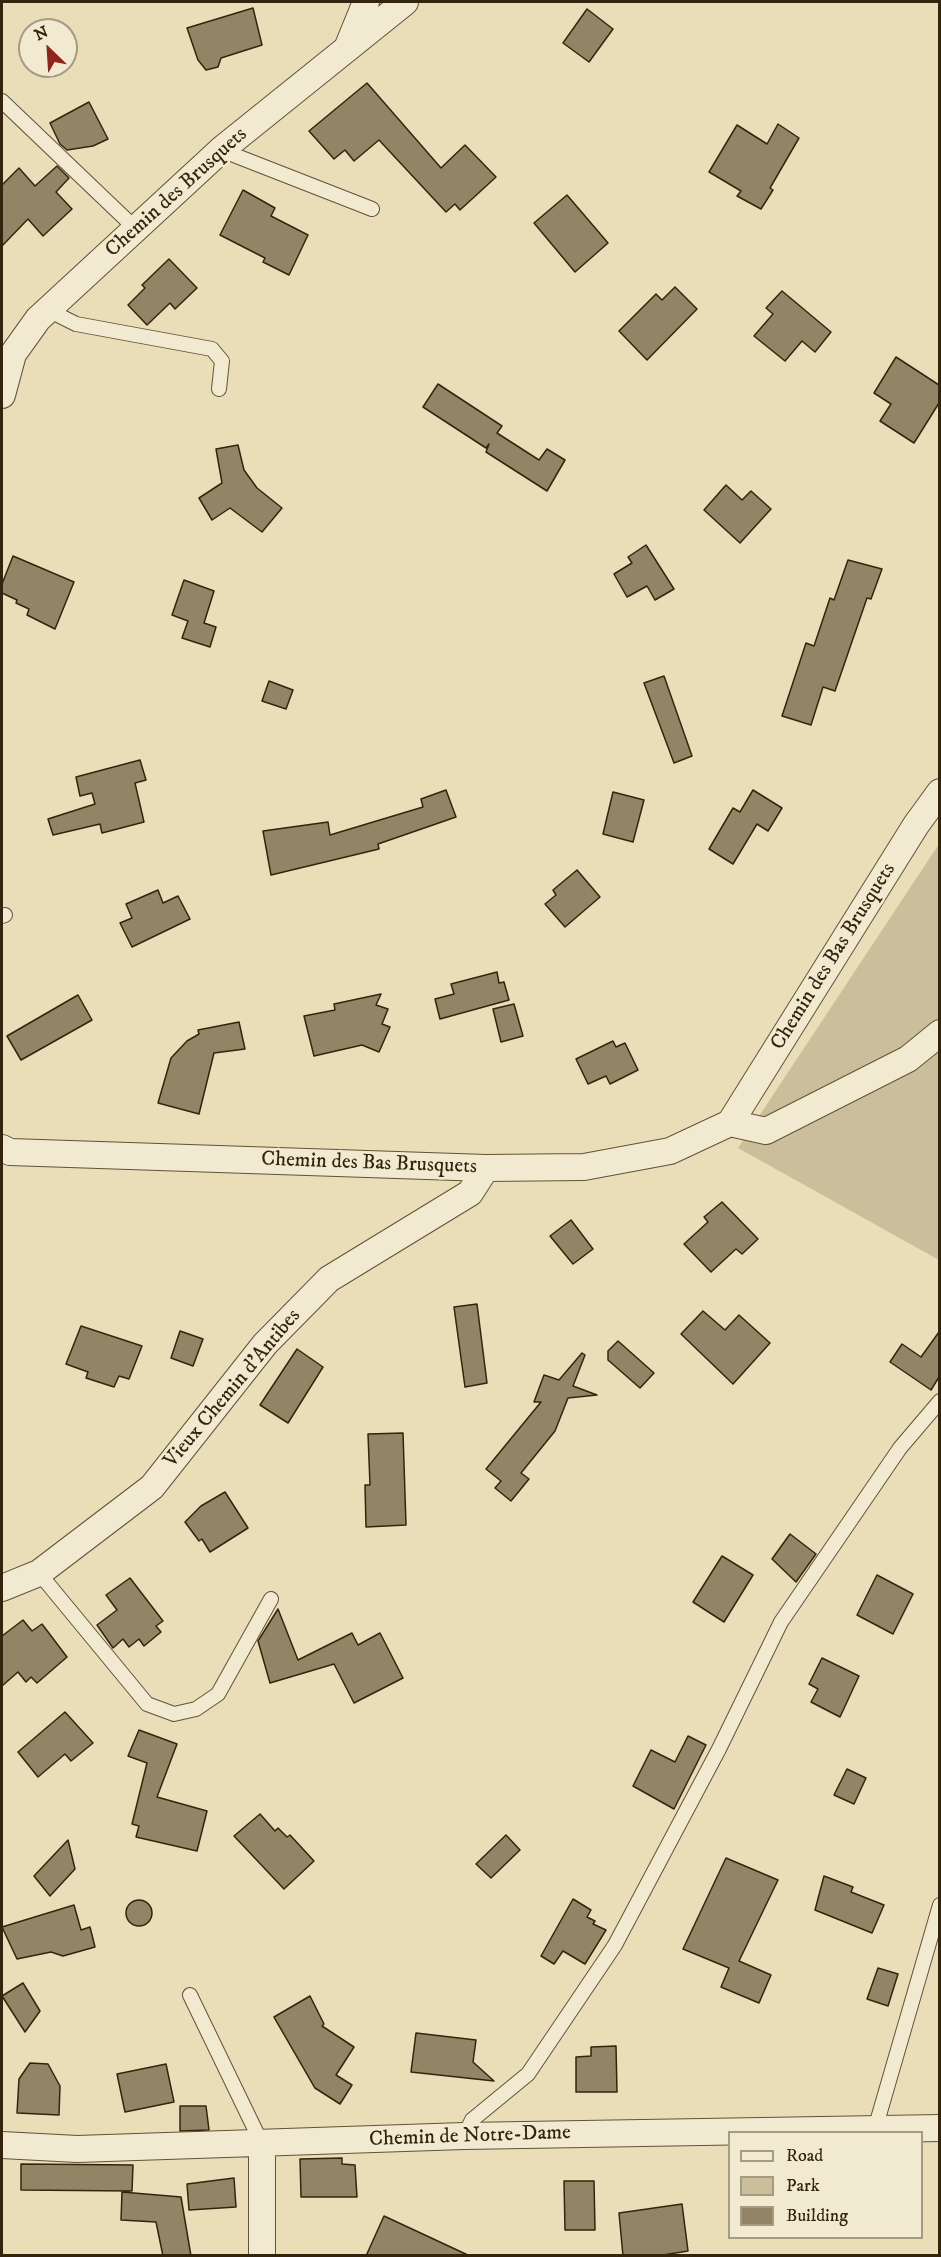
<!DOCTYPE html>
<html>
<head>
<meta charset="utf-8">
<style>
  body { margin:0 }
  #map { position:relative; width:941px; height:2257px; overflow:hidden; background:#e9deb8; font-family:"IM FELL DW Pica",serif }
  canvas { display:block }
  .frame { position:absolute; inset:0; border:3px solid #34240e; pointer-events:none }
  .legend { position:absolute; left:728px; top:2131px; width:195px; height:108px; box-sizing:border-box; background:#f1ead1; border:2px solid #a59b83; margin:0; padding:8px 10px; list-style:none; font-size:18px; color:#34240e }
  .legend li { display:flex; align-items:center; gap:12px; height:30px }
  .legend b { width:30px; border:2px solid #a59b83 }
  .north { position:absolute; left:18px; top:18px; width:60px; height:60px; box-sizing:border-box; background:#f1ead1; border:2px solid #a59b83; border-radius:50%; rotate:335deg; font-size:16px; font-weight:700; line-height:24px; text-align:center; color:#34240e }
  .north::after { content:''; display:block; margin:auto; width:21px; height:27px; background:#8f2418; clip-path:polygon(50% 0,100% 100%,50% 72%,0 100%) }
</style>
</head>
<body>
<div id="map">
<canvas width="941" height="2257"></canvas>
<div class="frame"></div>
<ul class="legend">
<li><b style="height:8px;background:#f1ead1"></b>Road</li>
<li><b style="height:16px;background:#cabe9b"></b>Park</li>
<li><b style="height:16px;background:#928566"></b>Building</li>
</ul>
<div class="north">N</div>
</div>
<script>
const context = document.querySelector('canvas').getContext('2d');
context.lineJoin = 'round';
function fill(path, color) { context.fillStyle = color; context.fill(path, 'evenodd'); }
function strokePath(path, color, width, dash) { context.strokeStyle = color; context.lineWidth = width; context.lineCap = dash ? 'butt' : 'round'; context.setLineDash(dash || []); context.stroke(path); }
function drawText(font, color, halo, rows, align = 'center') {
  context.font = font + ' "IM FELL DW Pica",serif'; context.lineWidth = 5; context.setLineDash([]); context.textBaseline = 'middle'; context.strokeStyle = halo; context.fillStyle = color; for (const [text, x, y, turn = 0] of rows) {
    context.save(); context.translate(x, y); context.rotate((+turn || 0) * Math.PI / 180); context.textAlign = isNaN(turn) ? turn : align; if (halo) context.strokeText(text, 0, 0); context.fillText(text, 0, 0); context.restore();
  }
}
const green = new Path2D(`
  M939,844V1260L738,1148Z`);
const building = new Path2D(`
  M253,8L262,45L221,58L218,67L206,70L198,60L187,28Z
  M587,9L613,29L589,62L563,43Z
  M367,83L441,168L465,145L496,177L460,210L455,204L446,212L379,140L354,161L345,150L334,159L309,131Z
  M89,102L108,139L93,146L67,150L60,144L50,123Z
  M778,124L799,138L770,188L773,190L761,209L737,196L741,191L709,172L737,125L767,144Z
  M57,166L69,178L56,192L72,209L43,236L28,219L2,246V185L19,168L35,186Z
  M243,190L275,208L271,216L308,235L289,275L263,262L265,258L220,235Z
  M567,195L608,243L575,272L534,223Z
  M169,259L197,288L175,309L170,303L147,325L128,305L145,288L142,285Z
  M675,287L697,309L647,360L619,331L656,294L662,300Z
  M782,291L831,332L815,352L802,341L785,361L754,336L773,314L766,308Z
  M896,357L939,385V403L914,443L880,421L891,404L874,393Z
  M438,384L502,426L497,433L539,460L547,449L565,460L547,491L486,452L489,444L486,448L423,407Z
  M238,445L244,470L257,488L282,508L262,532L230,508L212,520L199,498L222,483L216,449Z
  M726,485L742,500L751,491L771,509L740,543L704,510Z
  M646,545L674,589L655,600L647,586L627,597L614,574L632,563L628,557Z
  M13,556L74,582L55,629L27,615L29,609L16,603L17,600L2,593V584Z
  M848,560L882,569L871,599L867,598L835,691L823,687L811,725L782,716L806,643L814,646L830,598L834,600Z
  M184,580L214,591L204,623L216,627L210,647L182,638L188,621L172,615Z
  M664,676L692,756L674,763L644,683Z
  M269,681L293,690L286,709L262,701Z
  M140,760L146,780L135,783L144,822L102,833L100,824L53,835L48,819L95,804L92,793L80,796L76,777Z
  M446,790L456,817L378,844L379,849L271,875L263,831L328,822L330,835L423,807L421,799Z
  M753,790L782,808L768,831L757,824L733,864L709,849L733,808L740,812Z
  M613,792L644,800L633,842L603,834Z
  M577,870L600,897L565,927L545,904L556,895L553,890Z
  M158,890L163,903L178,896L190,919L132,947L120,923L132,918L126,904Z
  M497,972L499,983L504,982L509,1000L440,1019L435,999L454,994L451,984Z
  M381,994L376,1005L388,1009L382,1024L390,1027L379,1052L362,1045L314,1056L304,1016L335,1010L334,1004Z
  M78,995L92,1020L21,1060L7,1036Z
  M514,1004L523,1036L501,1042L493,1009Z
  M239,1022L245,1049L214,1053L199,1114L158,1103L171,1058L187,1041L199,1034L198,1030Z
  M613,1041L616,1047L625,1043L638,1070L610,1084L606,1076L588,1084L576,1059Z
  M722,1202L758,1239L742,1254L736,1249L711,1272L684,1244L708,1222L704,1217Z
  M571,1220L593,1249L573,1264L550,1236Z
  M477,1304L487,1383L465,1387L454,1307Z
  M703,1311L725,1330L739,1315L770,1343L733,1384L681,1334Z
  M81,1326L142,1346L129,1379L119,1376L114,1387L86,1378L88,1372L66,1364Z
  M180,1331L203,1339L193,1366L171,1358Z
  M939,1332V1377L931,1390L890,1362L902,1344L921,1357Z
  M618,1341L654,1373L640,1388L608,1360V1351Z
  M297,1349L323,1367L288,1423L260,1405Z
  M582,1353L585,1355L573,1386L597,1395L568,1398L555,1431L521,1473L529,1479L511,1501L495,1488L501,1481L486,1469L541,1402H534L544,1375L559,1380Z
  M403,1433L406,1525L366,1527L365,1485H370L368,1434Z
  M225,1492L248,1528L210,1552L202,1539L199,1541L185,1522L201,1506Z
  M790,1534L816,1554L796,1582L772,1559Z
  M722,1556L753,1575L724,1622L693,1602Z
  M877,1575L913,1594L893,1634L857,1615Z
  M130,1578L163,1621L156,1626L161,1632L144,1646L139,1639L129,1647L123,1639L113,1648L97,1625L117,1610L106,1595Z
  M278,1609L298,1660L352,1633L358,1645L380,1633L403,1678L354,1703L334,1664L270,1683L258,1641Z
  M23,1620L32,1631L42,1624L67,1657L37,1683L31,1677L26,1682L18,1672L2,1686V1636Z
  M822,1658L859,1676L840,1717L811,1702L818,1689L809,1684Z
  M65,1712L93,1743L71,1761L65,1754L38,1777L18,1752Z
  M139,1730L177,1744L157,1797L207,1811L197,1851L136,1837L139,1826L132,1824L147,1763L128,1756Z
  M688,1736L706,1745L674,1809L633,1786L651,1750L675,1762Z
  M847,1769L866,1778L854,1804L834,1795Z
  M260,1814L275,1831L278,1828L287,1837L290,1835L314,1861L284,1889L234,1836Z
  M506,1835L520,1850L491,1878L476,1864Z
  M68,1840L75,1869L50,1896L34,1876Z
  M726,1858L778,1880L739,1961L771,1975L759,2003L721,1987L729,1968L683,1949Z
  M824,1876L853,1887L851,1892L884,1905L872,1933L815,1910Z
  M573,1899L591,1910L587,1917L595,1921L593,1924L606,1930L585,1964L563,1951L554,1964L541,1956Z
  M126 1913a13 13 0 1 1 26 0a13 13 0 1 1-26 0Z
  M74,1905L81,1930L90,1927L95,1947L63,1956L51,1952L17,1959L2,1927Z
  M878,1968L898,1974L888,2006L867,1999Z
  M23,1983L40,2011L25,2032L2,1996Z
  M310,1996L324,2024L322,2026L354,2047L336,2075L352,2085L340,2104L315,2088L274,2017Z
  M416,2033L476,2040L473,2062L494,2081L411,2072Z
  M616,2046L617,2092H576V2057L591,2056V2047Z
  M30,2063L48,2064L60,2086L59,2115L17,2113L19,2079Z
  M166,2064L174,2102L125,2112L117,2074Z
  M180,2106H206L209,2130L180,2131Z
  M342,2158V2164L355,2165L357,2197H301L300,2159Z
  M21,2164L133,2165L132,2191L21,2190Z
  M234,2178L236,2207L189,2210L187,2184Z
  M564,2181H594L595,2230H565Z
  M122,2192L181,2197L191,2256H163L156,2222L121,2220Z
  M682,2204L688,2251L657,2256H623L619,2213Z
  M384,2216L470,2256H366Z`);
const lane = new Path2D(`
  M2,101L136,229
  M221,150L372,209
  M48,310L76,324L212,349L222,361L219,389
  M2,916L5,915
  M39,1573L147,1704L174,1714L196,1709L218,1694L271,1599
  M190,1995L262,2144
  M875,2129L940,1905
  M464,2136L472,2120L528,2074L615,1945L719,1749L781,1622L900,1448L940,1401`);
const street = new Path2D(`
  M348,46L366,2
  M2,395L13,354L38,319L221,150L405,2
  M730,1123L766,1131L908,1059L940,1033
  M2,1148L10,1152L486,1168L584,1167L670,1151L730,1123L916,825L940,792
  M2,1588L39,1573L152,1487L265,1344L329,1279L470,1193L486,1168
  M262,2144V2256
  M2,2145L77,2149L464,2136L940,2128`);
const streetNames = [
  ["Chemin des Brusquets",177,193,-42],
  ["Chemin des Bas Brusquets",834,957,-58],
  ["Chemin des Bas Brusquets",369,1164,2],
  ["Vieux Chemin d'Antibes",233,1389,-50],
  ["Chemin de Notre-Dame",470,2137,-2]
];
fill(green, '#cabe9b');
fill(building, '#928566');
strokePath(building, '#34240e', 1.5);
strokePath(lane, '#615238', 16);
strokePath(street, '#615238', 28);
strokePath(lane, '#f1ead1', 14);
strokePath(street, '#f1ead1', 26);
drawText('21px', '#34240e', '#f1ead1', streetNames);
</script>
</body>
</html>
